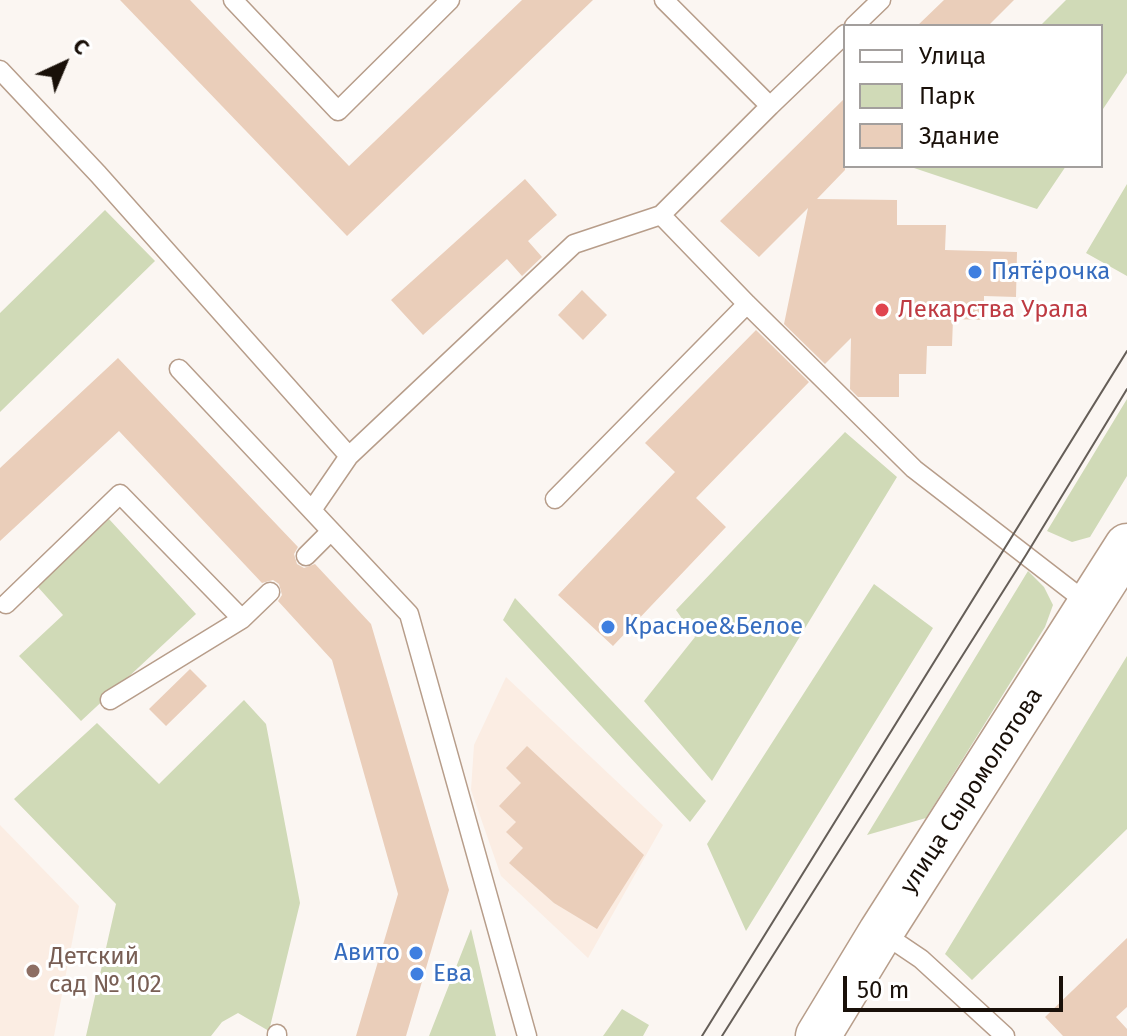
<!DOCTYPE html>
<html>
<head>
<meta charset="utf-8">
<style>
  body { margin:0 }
  #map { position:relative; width:1127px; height:1036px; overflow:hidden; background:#fbf6f2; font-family:"Fira Sans",sans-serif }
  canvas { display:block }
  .legend { position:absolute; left:843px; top:24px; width:260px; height:144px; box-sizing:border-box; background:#fff; border:2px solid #a39f9d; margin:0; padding:10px 14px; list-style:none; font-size:24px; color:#191009 }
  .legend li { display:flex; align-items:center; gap:16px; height:40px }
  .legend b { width:40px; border:2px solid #a39f9d }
  .north { position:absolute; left:24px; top:24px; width:80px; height:80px; -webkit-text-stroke:6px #fff; paint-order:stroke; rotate:44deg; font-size:22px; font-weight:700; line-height:32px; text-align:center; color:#191009 }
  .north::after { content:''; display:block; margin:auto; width:28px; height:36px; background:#191009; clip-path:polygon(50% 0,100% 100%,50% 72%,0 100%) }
  .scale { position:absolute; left:843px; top:976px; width:220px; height:36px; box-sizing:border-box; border:4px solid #191009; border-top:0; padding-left:10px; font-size:24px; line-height:28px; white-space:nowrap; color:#191009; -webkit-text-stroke:6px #fff; paint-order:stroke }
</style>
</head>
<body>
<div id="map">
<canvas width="1127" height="1036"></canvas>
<ul class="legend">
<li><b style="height:10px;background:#fff"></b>Улица</li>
<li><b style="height:22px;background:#d0dab7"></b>Парк</li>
<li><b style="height:22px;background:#eaceba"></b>Здание</li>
</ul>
<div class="north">С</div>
<div class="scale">50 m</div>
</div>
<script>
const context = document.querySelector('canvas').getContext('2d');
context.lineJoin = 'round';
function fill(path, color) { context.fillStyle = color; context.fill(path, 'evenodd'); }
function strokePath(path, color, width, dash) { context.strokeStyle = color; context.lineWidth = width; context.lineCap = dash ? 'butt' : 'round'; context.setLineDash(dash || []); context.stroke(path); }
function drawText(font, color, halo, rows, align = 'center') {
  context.font = font + ' "Fira Sans",sans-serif'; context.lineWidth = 6; context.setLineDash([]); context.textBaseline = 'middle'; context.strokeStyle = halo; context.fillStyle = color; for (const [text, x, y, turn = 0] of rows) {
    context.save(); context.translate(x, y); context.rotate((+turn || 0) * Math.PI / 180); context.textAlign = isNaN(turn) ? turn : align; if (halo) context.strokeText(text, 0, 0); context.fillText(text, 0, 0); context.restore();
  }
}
const built = new Path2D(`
  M506,677L663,825L588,958L501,876L471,790L474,745Z
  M0,825L79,906L54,1036H0Z`);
const green = new Path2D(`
  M1066,0H1127V73L1101,112V26H1040Z
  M908,166H1066L1037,209Z
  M1127,184V276L1086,253Z
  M105,210L155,261L0,412V313Z
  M1127,399V476L1090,537L1072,542L1047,531Z
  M845,432L897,477L712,781L644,701L695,637L676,610Z
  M109,519L196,614L81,721L19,656L63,615L37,586Z
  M1028,571L1044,587L1053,605L1045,627L926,818L867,835Z
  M874,584L933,628L746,931L707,844Z
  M515,598L706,801L690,822L503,620Z
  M1127,656V829L972,980L945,954Z
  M244,700L266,724L300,903L269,1031L238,1013L222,1022L211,1036H86L116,904L14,799L97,723L159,784Z
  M471,929L496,1036H429Z
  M622,1009L649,1025L643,1036H603Z`);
const building = new Path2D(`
  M120,0H190L349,166L522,0H593L347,236Z
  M944,0H1014L988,26H917Z
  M845,98V170L817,199L897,200V225H946L945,250L1017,252L1016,297L984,296V320L953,319L952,346H927L926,374H899V397H858L850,389L851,338L825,364L784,324L808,208L759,257L720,221Z
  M525,179L557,215L528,241L542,257L522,276L507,259L423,335L391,300Z
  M582,290L607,315L583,340L558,315Z
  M756,330L809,382L696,498L726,527L613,646L558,595L675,472L645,443Z
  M118,358L298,547L294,554L297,564L304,568L315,564L371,624L449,890L406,1036H356L398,894L332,660L278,601L282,595L279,584L273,580L262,583L119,431L0,541V468Z
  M190,669L207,686L166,726L149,709Z
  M527,746L644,855L597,929L554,903L509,863L523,848L506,832L516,822L499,806L521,783L506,768Z
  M1127,938V1007L1116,1017L1127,1029V1036H1063L1045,1017Z`);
const service = new Path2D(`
  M233,0L338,111L450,0
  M854,26L881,0
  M0,70L98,174L349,456
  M770,106L845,34
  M661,215L747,304L914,469L1090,605
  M179,369L409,614L527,1036
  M555,499L747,304
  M312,510L349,456L574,244L661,215L770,106L664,0
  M306,556L331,531
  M6,604L120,494L242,619
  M110,700L242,619L270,592
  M881,932L921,959L1005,1036
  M277,1036V1034`);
const tertiary = new Path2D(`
  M818,1036L881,932L1127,546`);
const tram = new Path2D(`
  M702,1036L1127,351
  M722,1036L1026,555L1127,389`);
const markers = [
  [975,272,8,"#3f7fe0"],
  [882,310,8,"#e0444e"],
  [608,627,8,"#3f7fe0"],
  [416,953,8,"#3f7fe0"],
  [33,971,8,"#8d6e63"],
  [417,974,8,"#3f7fe0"]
];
const shopNames = [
  ["Пятёрочка",991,272],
  ["Красное&Белое",624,627],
  ["Авито",400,953,"right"],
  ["Ева",433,974]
];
const healthNames = [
  ["Лекарства Урала",898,310]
];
const streetNames = [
  ["улица Сыромолотова",972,791,-57]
];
const educationNames = [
  ["Детский",49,957],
  ["сад № 102",49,985]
];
fill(built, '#fbede3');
fill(green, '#d0dab7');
fill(building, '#eaceba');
strokePath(service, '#b79d8a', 21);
strokePath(tertiary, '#b79d8a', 47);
strokePath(service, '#fff', 18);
strokePath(tertiary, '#fff', 44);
strokePath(tram, '#655e58', 2);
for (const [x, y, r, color] of markers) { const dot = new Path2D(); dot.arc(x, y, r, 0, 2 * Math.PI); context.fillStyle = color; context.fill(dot); strokePath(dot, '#fff', 3); }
drawText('24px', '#366cbe', '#fff', shopNames, 'left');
drawText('24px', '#be3a42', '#fff', healthNames, 'left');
drawText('24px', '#191009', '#fff', streetNames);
drawText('24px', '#785e54', '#fff', educationNames, 'left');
</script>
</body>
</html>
